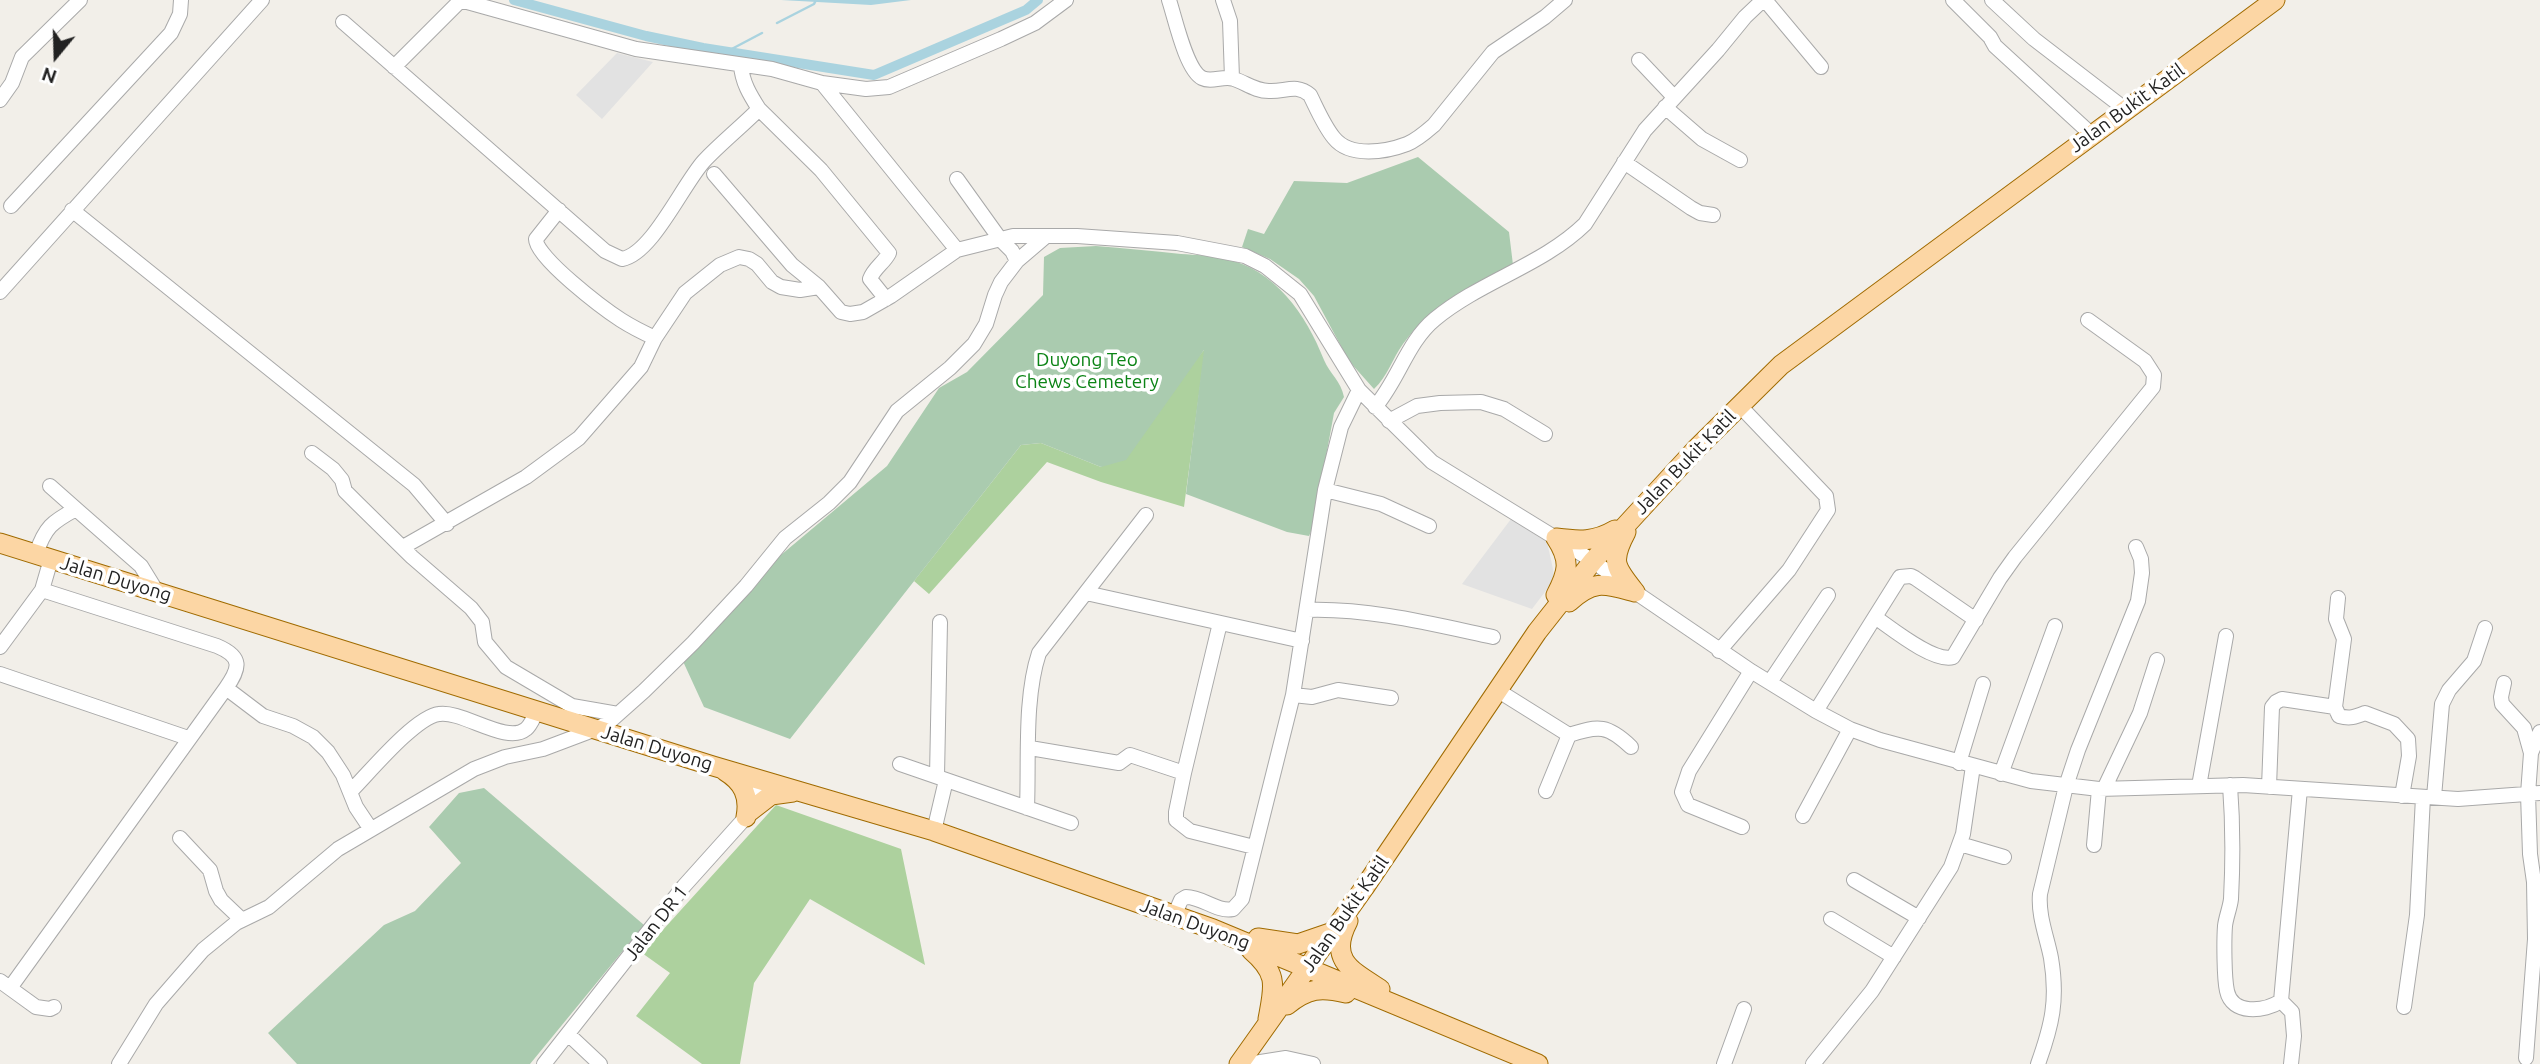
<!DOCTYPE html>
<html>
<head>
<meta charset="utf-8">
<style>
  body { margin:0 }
  #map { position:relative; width:2540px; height:1064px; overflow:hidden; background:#f2efe9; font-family:Ubuntu,sans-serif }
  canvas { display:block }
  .north { position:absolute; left:21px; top:21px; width:70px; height:70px; -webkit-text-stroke:5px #fff; paint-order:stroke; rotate:199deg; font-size:19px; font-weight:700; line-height:28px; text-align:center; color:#222 }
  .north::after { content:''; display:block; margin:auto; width:24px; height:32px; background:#222; clip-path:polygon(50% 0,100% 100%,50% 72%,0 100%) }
</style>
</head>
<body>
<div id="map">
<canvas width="2540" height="1064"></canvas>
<div class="north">N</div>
</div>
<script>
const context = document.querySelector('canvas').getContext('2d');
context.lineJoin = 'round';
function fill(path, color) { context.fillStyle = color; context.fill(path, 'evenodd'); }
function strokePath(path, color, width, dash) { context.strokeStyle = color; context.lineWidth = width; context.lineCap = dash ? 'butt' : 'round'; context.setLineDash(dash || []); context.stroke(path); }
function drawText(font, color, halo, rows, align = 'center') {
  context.font = font + ' Ubuntu,sans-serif'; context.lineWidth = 7; context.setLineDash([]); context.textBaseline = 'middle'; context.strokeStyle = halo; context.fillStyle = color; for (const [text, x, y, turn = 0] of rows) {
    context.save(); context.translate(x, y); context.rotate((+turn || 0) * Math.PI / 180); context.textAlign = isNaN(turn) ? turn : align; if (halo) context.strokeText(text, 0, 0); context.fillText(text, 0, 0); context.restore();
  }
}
const forest = new Path2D(`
  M1205,349L1184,507L1101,482L1047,462L929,594L914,581L1021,445L1041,443L1101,467Z
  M776,805L901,849L925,965L810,899L754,983L740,1064H702L636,1016L670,973L642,953Z`);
const cemetery = new Path2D(`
  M1418,157L1509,232L1513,265C1472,285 1431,305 1403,344C1392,359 1388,376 1374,389L1349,361L1314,296L1299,279L1270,259L1242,247L1248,229L1264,234L1294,181L1347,183Z
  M1096,246C1124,248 1153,251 1181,254C1195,255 1210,255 1223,258C1275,269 1306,314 1324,360C1330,374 1341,381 1344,397L1334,413L1313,527L1309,536L1287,532L1186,494L1204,350L1126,460L1101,467L1041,443L1021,445L790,739L704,707L681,657L775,560L887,466L939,388L967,372L1043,295L1044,257L1060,248Z
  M484,788L644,925L530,1064H297L268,1033L384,925L415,911L461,863L429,827L459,793Z`);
const parking = new Path2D(`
  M617,53L653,62L602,119L576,95Z
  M1511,519L1547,542L1553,569L1554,580L1532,609L1462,584Z`);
const water = new Path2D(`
  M781,0H911L871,5Z`);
const stream = new Path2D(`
  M777,23L814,4L816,0
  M726,52L762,33`);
const canal = new Path2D(`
  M514,0L646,36L703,48L874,75L1026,10L1038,0`);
const minor = new Path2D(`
  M460,0L636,49L772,69L822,83L866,89L889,87L1001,39L1035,23L1066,0
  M1169,0C1175,18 1186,70 1202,78C1212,83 1224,75 1234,79C1246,83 1255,91 1269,91C1285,92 1296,83 1310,95C1317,109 1324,126 1334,138C1350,158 1386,152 1407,144C1417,140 1426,132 1434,125L1493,52L1545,17L1565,0
  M1223,0L1230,21L1232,78
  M1765,0L1821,67
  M1953,0L1990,37L1995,46L2091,134
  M1992,0L2034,39L2125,109
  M343,22L605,251L622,259C652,254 683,184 704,161C721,143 741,127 759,109C750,95 742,82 741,65
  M1639,60L1674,97
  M394,67L461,0
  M822,83L957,250
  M0,100L12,83L22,57L80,0
  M1665,107L1702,139L1740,160
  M759,109L821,170L889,253C884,263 874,268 870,279L886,299
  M1624,162L1691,208L1700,213L1713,215
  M714,174L792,265L819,287L841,312L850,314L863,312L891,296L957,250L1013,236H1077L1177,243L1245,256L1265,266L1300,294L1359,390L1432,462L1593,561L1635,592L1751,671L1816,711L1850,729L1880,740L2031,781L2099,789L2243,785L2458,799L2540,793
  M957,179L1000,239L1012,251L1017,261
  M11,206L171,33L180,14L181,0
  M72,210L414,485L447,524
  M559,210L536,239C535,257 604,309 621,320C632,327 644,333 655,338
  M0,292L262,0
  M1375,407C1399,379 1407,342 1435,319C1481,281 1543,265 1585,224L1645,130L1718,50L1745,17L1763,0
  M1389,421L1417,406L1440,403L1481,402L1504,409L1545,434
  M312,453L333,469L342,480L345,491L356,502L412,557L471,608L482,622L485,642L506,667L572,706L618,714
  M50,486L76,509
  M1325,490L1381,504L1429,526
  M403,547L526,477L579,438L641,367L655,338L685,293L720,265L739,257L749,259L757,264L772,282L781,287L800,290L819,287
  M36,554C45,527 52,522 76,509L141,566L157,592
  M1086,593L1302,641
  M2338,598L2336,619L2344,639L2335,707L2339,716C2350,719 2355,717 2365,713L2394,724L2408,739L2409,756L2402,796
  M1307,610C1369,608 1432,624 1493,637
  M1875,617C1891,628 1934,663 1953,657L2000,578L2015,557L2153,387L2154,375L2145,361L2088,320
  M1220,623L1184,773L1176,812V820L1190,831L1254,847
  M0,647L42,590L51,559
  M1719,651L1789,570L1828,510L1826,496L1740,406
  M0,674L188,738
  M1770,682L1828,595
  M2504,683L2501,697L2502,704L2524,728L2531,753L2528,794L2530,854L2534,882L2535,939L2526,1058
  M226,688L263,716L293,726L313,737L328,752L343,775L356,807L370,828
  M1497,690L1569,735L1546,791
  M1293,695L1312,697L1338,690L1391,698
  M1816,711L1900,577L1911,576L1915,578L1976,620
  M1569,735C1599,725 1608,725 1631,747
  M1030,748L1119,763L1130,755L1184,773
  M2531,753L2540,732
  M1959,763L1983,684
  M900,764L1071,823
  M2001,774L2055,626
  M937,776L940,622
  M2230,785C2233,824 2233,861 2231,899C2230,908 2226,917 2225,926C2224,939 2224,978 2227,991C2232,1015 2264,1012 2281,1001
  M2199,786L2226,636
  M2269,787L2272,707L2276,702L2282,699L2335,707
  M2104,789L2140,713L2157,660
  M351,791C369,773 415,717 439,714C462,710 507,745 526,729C531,725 534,716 537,711
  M2434,797L2442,704L2449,690L2474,661L2485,628
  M1027,808C1029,760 1024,698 1039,653L1146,515
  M1803,816L1850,729
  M1742,827L1688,805L1682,792L1689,771L1751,671
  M934,831L946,780
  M180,838L210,870L216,891L221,900L242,920
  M1960,844L2004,857
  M2094,845L2099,789
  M1854,880L1919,918
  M1174,916L1181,900L1186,897C1203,897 1216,912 1233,909L1242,899L1293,695L1325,490L1341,427L1359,390
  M1831,919L1894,957
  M0,981L36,1007L50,1009L54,1007
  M10,988L226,688C240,668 243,657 217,646L42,590
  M2404,1007L2417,915L2423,797
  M568,1034L600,1064
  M119,1064L156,1004L203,950L236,923L269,907L338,849L474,769L505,757L543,749L596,729L608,723L644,691L693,643L746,586L785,538L829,503L850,482L897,411L950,368L974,344L986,324L995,295L1001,282L1017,261L1044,238
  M544,1064L684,886L746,817L763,780
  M1248,1064L1286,1058L1313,1064
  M1724,1064L1744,1009
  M1813,1064L1872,991L1951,867L1963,834L1973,766
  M2038,1064C2052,1025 2058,1000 2051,958C2047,937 2038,916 2040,894L2066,786L2078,750L2138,601L2142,573L2141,559L2136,547
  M2291,1064L2294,1036L2292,1012L2281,1001L2300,789`);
const major = new Path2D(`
  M1626,532C1610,562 1615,567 1635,592
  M1556,538C1571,561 1568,572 1556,595
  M1556,538C1579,541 1595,542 1615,530
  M0,543L713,766L934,831L1213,929L1538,1064
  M1569,602C1594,579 1605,584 1635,592
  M725,771C743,782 750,796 746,817
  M749,812L771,795L793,792
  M1348,921C1328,959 1350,970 1380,989
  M1258,938L1298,944L1333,932
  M1251,950C1279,974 1274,986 1268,1019
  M1287,1005C1308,988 1321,987 1346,993
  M1239,1064L1364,888L1537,632L1593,561L1696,449L1781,365L2275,0`);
const streetNames = [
  ["Jalan Bukit Katil",2127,108,-36],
  ["Jalan Bukit Katil",1685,462,-46],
  ["Jalan Duyong",116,579,17],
  ["Jalan Duyong",657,748,17],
  ["Jalan Bukit Katil",1345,914,-55],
  ["Jalan DR 1",656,923,-52],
  ["Jalan Duyong",1195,924,20]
];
const parkNames = [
  ["Duyong Teo",1087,360],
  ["Chews Cemetery",1087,382]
];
fill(forest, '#add19e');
fill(cemetery, '#aacbaf');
fill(parking, '#e2e2e2');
fill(water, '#aad3df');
strokePath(stream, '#aad3df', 2.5);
strokePath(canal, '#aad3df', 10);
strokePath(minor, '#a9a9a9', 16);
strokePath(major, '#a06b00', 21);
strokePath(minor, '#fff', 14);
strokePath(major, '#fcd6a4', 19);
drawText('19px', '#222', '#fff', streetNames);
drawText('19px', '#0c8416', '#fff', parkNames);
</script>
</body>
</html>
